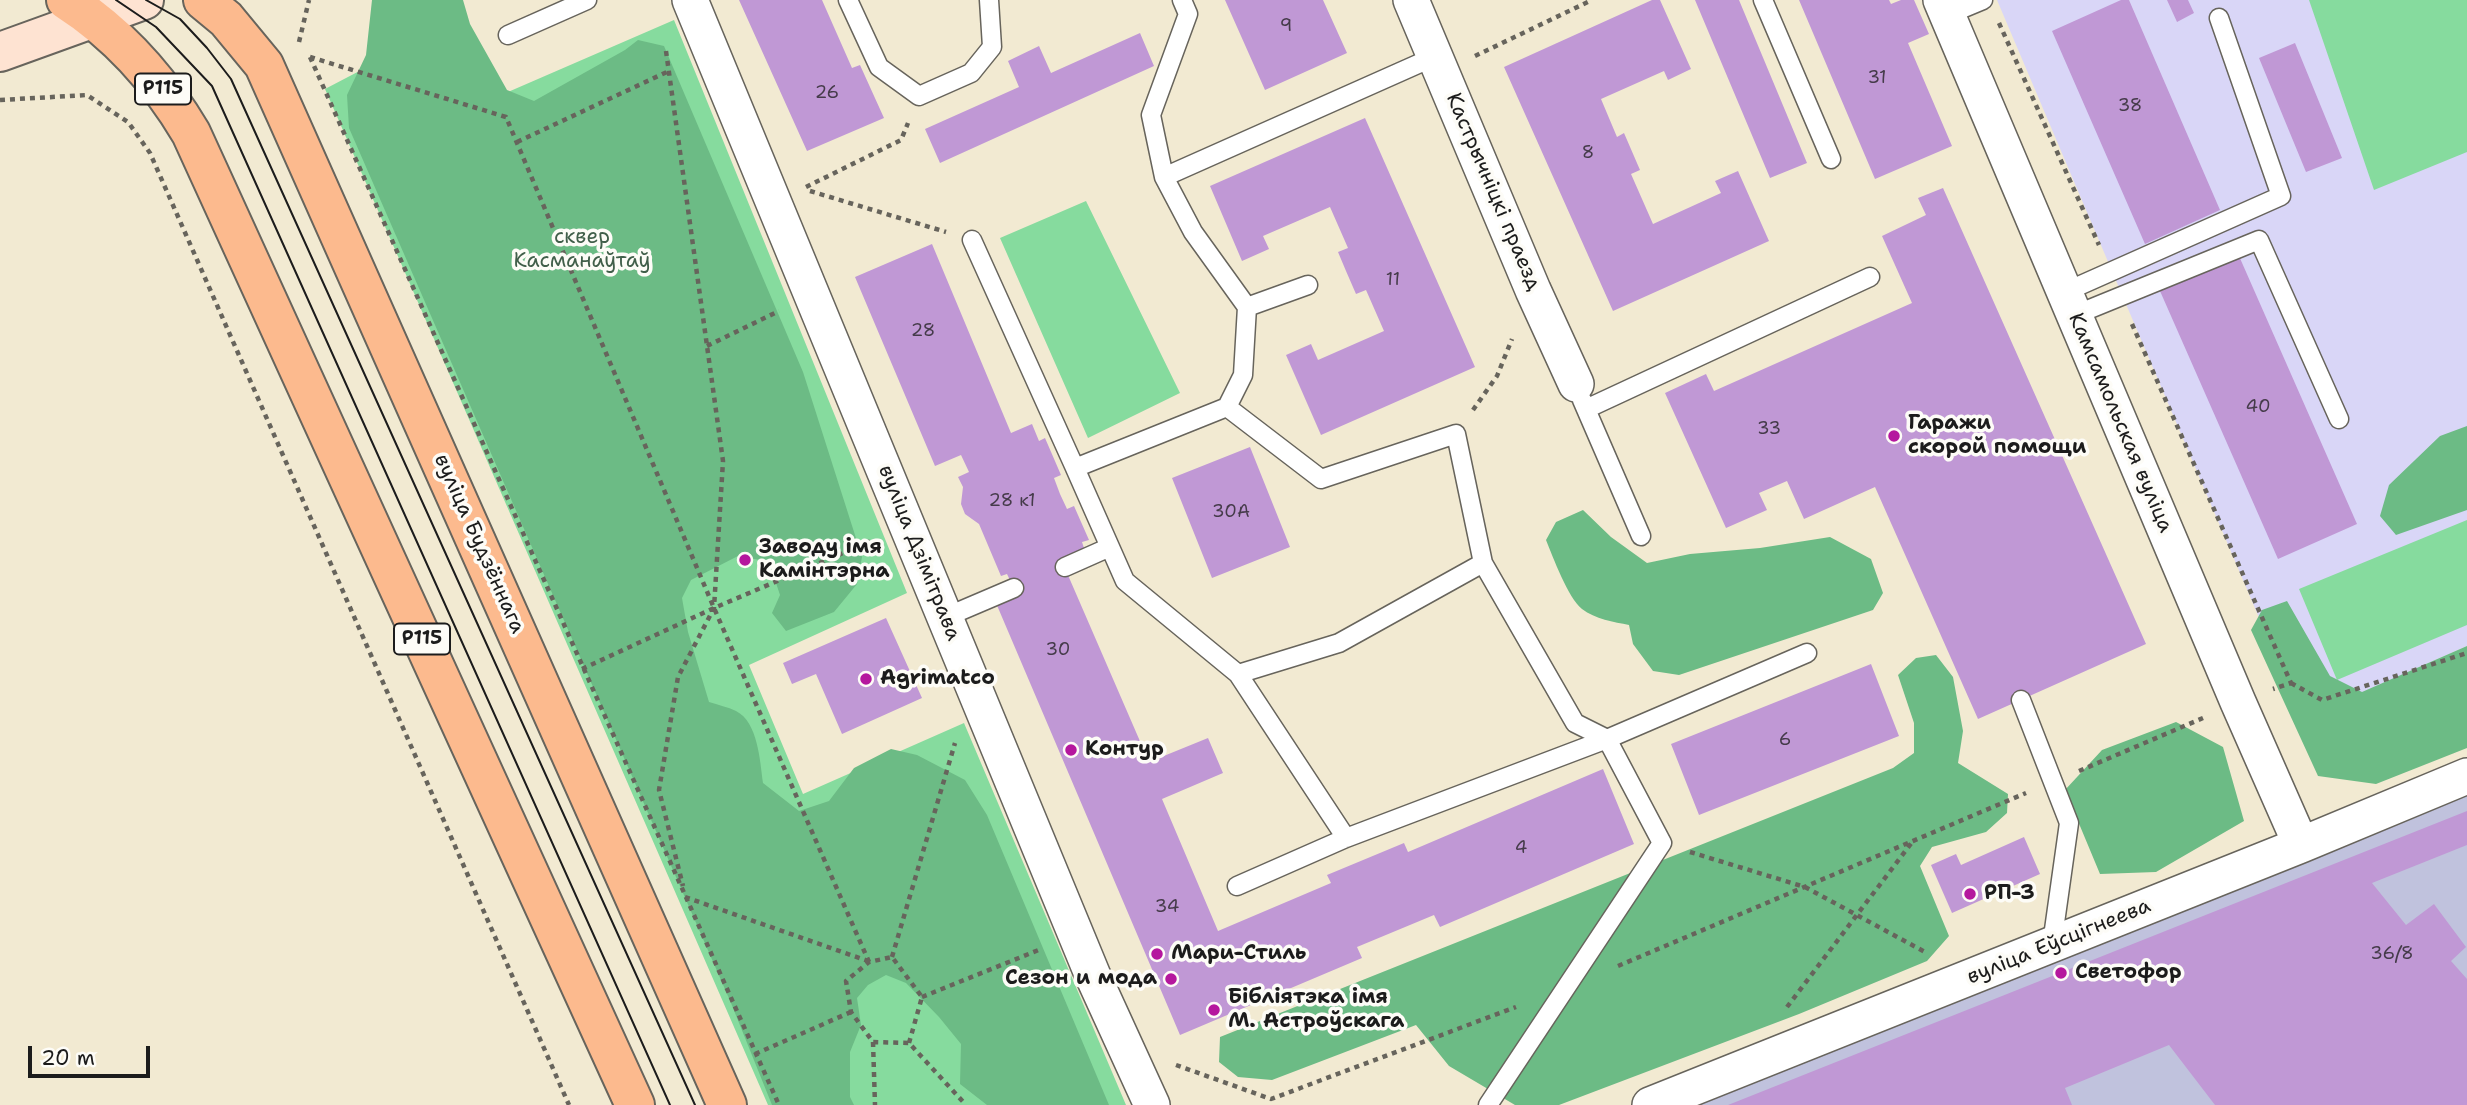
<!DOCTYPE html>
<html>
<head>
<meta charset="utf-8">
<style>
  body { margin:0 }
  #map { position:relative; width:2467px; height:1105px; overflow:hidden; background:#f2ead2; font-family:"Shantell Sans",sans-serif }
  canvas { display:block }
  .scale { position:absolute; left:28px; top:1046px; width:122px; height:32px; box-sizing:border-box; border:4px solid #1c1c1c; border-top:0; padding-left:9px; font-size:21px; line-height:24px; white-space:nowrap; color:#1c1c1c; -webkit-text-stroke:5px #fdfcf7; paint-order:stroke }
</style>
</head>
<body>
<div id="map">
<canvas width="2467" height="1105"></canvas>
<div class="scale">20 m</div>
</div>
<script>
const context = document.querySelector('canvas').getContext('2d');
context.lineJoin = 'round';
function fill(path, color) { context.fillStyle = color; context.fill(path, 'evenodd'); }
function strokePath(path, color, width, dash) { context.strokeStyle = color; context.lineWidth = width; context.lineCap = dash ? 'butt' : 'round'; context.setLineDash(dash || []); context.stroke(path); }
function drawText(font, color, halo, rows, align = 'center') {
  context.font = font + ' "Shantell Sans",sans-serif'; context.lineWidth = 7; context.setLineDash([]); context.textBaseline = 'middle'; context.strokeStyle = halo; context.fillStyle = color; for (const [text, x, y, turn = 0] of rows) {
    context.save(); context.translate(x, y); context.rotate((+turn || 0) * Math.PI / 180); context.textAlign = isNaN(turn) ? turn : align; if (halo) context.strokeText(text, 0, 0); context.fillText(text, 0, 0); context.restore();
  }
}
const built = new Path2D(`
  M1997,0H2467V646L2302,719Z`);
const industrial = new Path2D(`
  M2467,795V1105H1689Z`);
const green = new Path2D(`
  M2309,0H2467V152L2374,190Z
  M674,20L907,593L749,665L803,794L964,723L1126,1105H768L325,89L434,32L478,105Z
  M1086,201L1180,393L1088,438L1000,238Z
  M2467,520V625L2337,680L2299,589Z`);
const forest = new Path2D(`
  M372,0H463L470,24L507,90L534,101L625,50L638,40L664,46L803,372L862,557L857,584L834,612L786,631L772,613L780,595L775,580L760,560L738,556L691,580L682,598L688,632L709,702C718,705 728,707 736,711C758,722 760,761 763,783L799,811L829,801L854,768L891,749L917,755L965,780L987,815L1109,1105H987L960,1084L961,1044L939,1017L906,983L886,975L868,985L857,998L861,1025L850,1052V1097L854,1105H772L731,1003L349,128L347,95L366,55Z
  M2467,426V510L2396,535L2380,516L2389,485L2440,436Z
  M1583,510L1611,537L1647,563L1690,554L1760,548L1830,537L1871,559L1883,593L1873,610L1679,675L1653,671L1633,644L1629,625C1614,622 1595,619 1582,609C1568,598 1553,557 1546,540L1556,522Z
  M2287,601L2330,676L2362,692L2467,646V748L2376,784L2318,776L2251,630L2262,610Z
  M1936,655L1953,677L1963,731L1958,763L2008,794L2007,813L1986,832L1932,847L1920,866L1949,936L1927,961L1799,1014L1559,1105H1515L1449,1066L1416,1025L1272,1080L1238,1077L1219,1062L1220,1037L1893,768L1914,753V723L1898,675L1916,658Z
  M2176,722L2223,747L2244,821L2156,872L2100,874L2065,790L2102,750Z`);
const building = new Path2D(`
  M739,0H822L852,68L860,65L884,118L807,151Z
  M1225,0H1323L1347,53L1265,90Z
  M1652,0H1660L1691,69L1668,80L1664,71L1601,99L1617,137L1624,133L1640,170L1631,174L1653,224L1721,193L1715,181L1738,171L1769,241L1613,311L1504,67Z
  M1695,0H1739L1807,163L1770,178Z
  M1799,0H1889L1891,4L1901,0H1914L1929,34L1908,43L1952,146L1875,179Z
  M2121,0H2129L2220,210L2145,244L2052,31Z
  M2167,0H2188L2194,13L2177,22Z
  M1140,33L1154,66L940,163L925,129L1019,87L1008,61L1039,46L1051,73Z
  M2295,43L2342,158L2306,172L2259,58Z
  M1365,118L1475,367L1321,435L1286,355L1311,344L1318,360L1384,331L1366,290L1356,294L1346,271L1338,252L1348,248L1330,207L1263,236L1269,249L1242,261L1210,186Z
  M1943,188L2146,644L1978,719L1875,487L1804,519L1787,481L1759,493L1767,510L1726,528L1665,393L1706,374L1714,391L1912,303L1882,236L1926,215L1918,198Z
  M932,244L1011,433L1032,424L1039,441L1045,438L1061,475L1054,478L1060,494L1067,509L1074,506L1089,540L1082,542L1084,548L1061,559L1149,762L1208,738L1223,773L1162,799L1218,931L1331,883L1327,875L1404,843L1408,852L1603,769L1634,844L1440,927L1434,915L1357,947L1362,958L1180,1035L996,603L1017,595L1007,574L1001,576L979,524L965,514L961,504L963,487L958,477L969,472L961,455L935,466L855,277Z
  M2239,256L2357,524L2278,559L2160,291Z
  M1250,447L1290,547L1212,578L1172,478Z
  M886,618L922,698L842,734L816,674L792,684L783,663Z
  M1871,664L1899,736L1699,815L1671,744Z
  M2467,811V845L2372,883L2406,925L2434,904L2466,947L2451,961L2467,979V1105H2215L2169,1045L2065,1088L2072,1105H1728Z
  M2024,837L2040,874L1952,913L1931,865L1956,854L1961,865Z`);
const path = new Path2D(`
  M1999,23L2099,245
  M299,42L309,0
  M666,51L723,461L714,608L678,677L659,790L683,886
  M1475,56L1592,0
  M310,57L779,1105
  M310,57L506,117L714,608L869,962
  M0,100L87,95L128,122L150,153L569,1105
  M517,142L669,71
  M806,187L901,140L908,123
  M810,191L946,232
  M2132,324L2291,683L2273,689
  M707,346L779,311
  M1473,410L1497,376L1512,339
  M582,669L714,608L871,541
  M2291,683L2322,700L2467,653
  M2079,771L2203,718
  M1690,852L1805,887L1925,952
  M685,897L868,961
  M892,957L955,743
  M1618,966L2026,793
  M922,997L1041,949
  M1787,1007L1913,841
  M873,1042L875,1105
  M909,1043L922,997L892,957L869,962L846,981L851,1012L873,1042L909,1043L966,1105
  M755,1054L851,1012
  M1176,1065L1271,1099L1516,1007`);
const lane = new Path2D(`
  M848,0L879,67L919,96L971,73L992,47L989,0
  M1182,0L1188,14L1151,115L1164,177L1193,232L1247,307L1308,285
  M1763,0L1831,159
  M1947,15L1983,0
  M508,35L587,0
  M1164,177L1436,56
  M972,240L1075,468
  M2065,292L2281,196L2219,18
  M1247,307L1243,375L1227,407L1075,468L1125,581L1238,674L1346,838
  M2075,315L2259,240L2339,419
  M1582,400L1641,536
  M1227,407L1321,479L1456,434L1483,563L1575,723L1607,739L1662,843L1488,1105
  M1586,409L1870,277
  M1065,567L1110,547
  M946,617L1014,588
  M1238,674L1339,643L1483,563
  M2021,700L2069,823L2052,944
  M1237,886L1346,838L1607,739L1807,653`);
const street = new Path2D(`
  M690,0L1093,976L1152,1105
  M1411,0L1533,290L1576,384
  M1941,0L2238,702L2301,845
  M1650,1105L2301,845L2467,776`);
const secondary = new Path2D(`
  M0,52L144,0`);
const primary = new Path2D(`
  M66,0C119,34 159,79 191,133L635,1105
  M203,0L226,19L264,65L727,1105`);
const tram = new Path2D(`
  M116,0L156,27L212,86L670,1105
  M146,0L180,19L207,48L231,79L695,1105`);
const markers = [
  [1894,436,7,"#b5179e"],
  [745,560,7,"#b5179e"],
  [866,679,7,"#b5179e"],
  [1071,750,7,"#b5179e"],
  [1970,894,7,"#b5179e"],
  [1157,954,7,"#b5179e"],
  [2061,973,7,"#b5179e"],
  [1171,979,7,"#b5179e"],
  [1214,1010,7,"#b5179e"]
];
const numberNames = [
  ["9",1286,26],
  ["31",1877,78],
  ["26",827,93],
  ["38",2130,106],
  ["8",1588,153],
  ["11",1393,280],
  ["28",923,331],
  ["40",2258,407],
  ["33",1769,429],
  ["28 к1",1012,501],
  ["30А",1231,512],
  ["30",1058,650],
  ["6",1785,740],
  ["4",1521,848],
  ["34",1167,907],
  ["36/8",2392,954]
];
const shields = [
  [163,89,56],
  [422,639,56]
];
const shieldNames = [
  ["Р115",163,89],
  ["Р115",422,639]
];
const streetNames = [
  ["Кастрычніцкі праезд",1493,192,67],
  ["Камсамольская вуліца",2120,423,67],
  ["вуліца Будзённага",479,544,66],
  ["вуліца Дзімітрава",919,553,68],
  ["вуліца Еўсцігнеева",2059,942,-22]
];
const parkNames = [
  ["сквер",582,238],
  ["Касманаўтаў",582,262]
];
const poiNames = [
  ["Гаражи",1908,424],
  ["скорой помощи",1908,448],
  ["Заводу імя",759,548],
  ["Камінтэрна",759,572],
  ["Agrimatco",880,679],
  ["Контур",1085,750],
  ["РП-3",1984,894],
  ["Мари-Стиль",1171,954],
  ["Светофор",2075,973],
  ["Сезон и мода",1157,979,"right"],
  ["Бібліятэка імя",1228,998],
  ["М. Астроўскага",1228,1022]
];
fill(built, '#d9d6f7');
fill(industrial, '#c0c2dd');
fill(green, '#86db9e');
fill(forest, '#6cbb85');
fill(building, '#c098d5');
strokePath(lane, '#67645c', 21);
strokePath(street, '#67645c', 38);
strokePath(secondary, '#67645c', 42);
strokePath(primary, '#67645c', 42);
strokePath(path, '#67645c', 4.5, [5, 5]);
strokePath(lane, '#fff', 18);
strokePath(street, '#fff', 35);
strokePath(secondary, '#fee3d2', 38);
strokePath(primary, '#fcba8e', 38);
strokePath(tram, '#1c1c1c', 2);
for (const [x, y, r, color] of markers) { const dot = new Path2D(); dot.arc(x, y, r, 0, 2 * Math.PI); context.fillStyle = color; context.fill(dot); strokePath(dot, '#fdfcf7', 2.5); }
drawText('18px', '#453b4a', null, numberNames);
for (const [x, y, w] of shields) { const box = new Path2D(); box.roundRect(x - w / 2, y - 15.5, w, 31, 5); context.fillStyle = '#fdfcf7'; context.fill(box); strokePath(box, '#1c1c1c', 2); }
drawText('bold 19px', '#1c1c1c', null, shieldNames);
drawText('21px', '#1c1c1c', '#fdfcf7', streetNames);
drawText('21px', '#415f4a', '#fdfcf7', parkNames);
drawText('bold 21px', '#1c1c1c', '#fdfcf7', poiNames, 'left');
</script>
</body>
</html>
